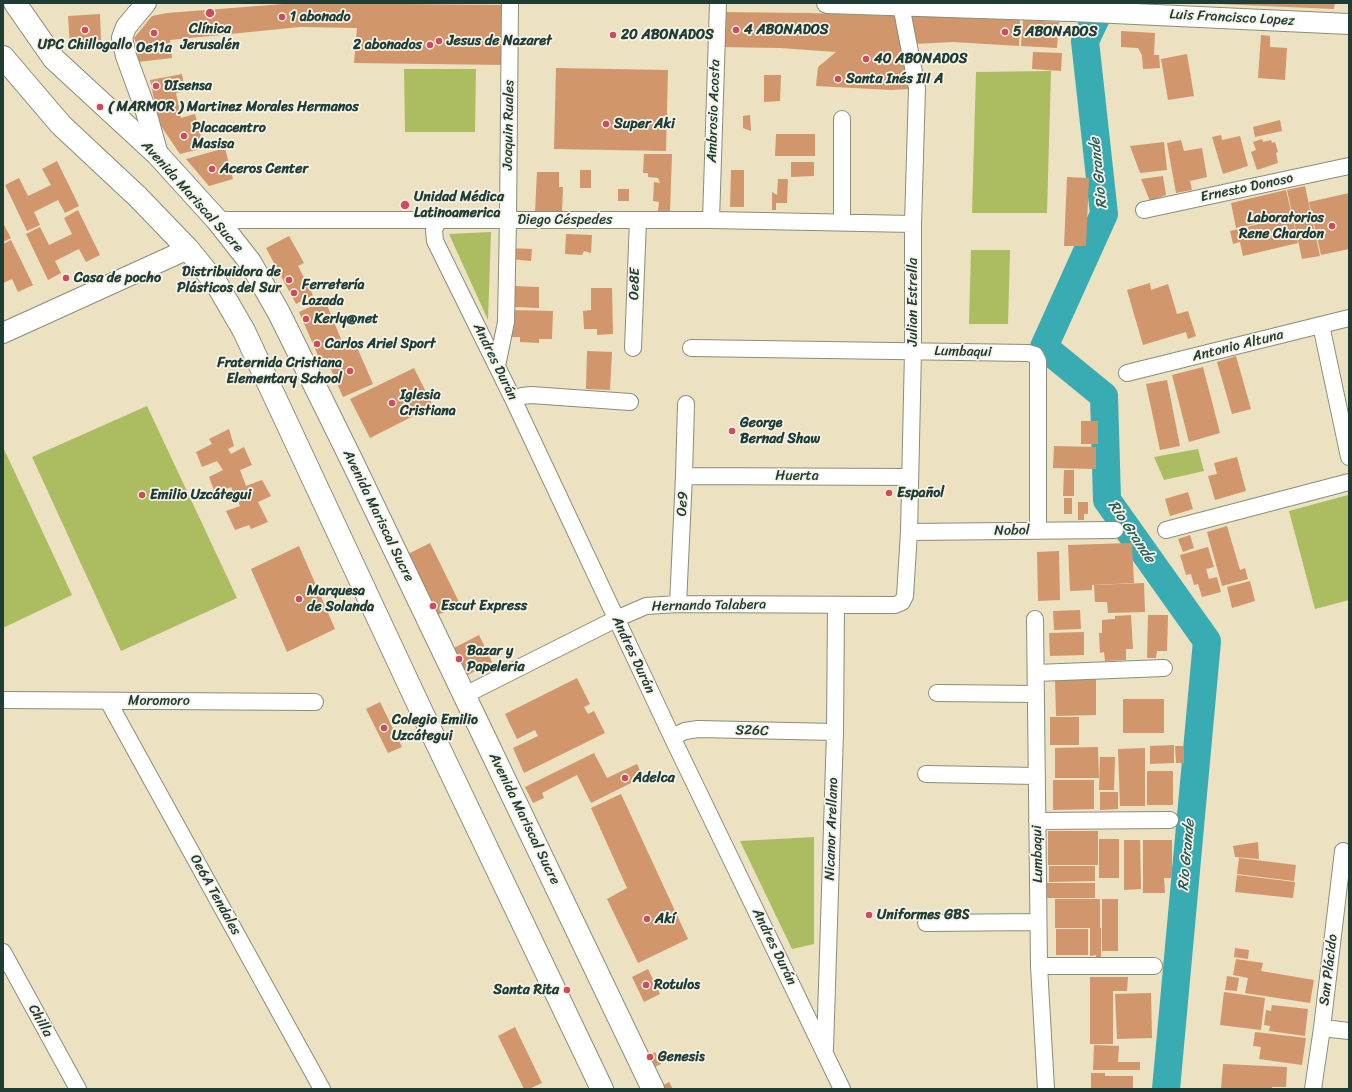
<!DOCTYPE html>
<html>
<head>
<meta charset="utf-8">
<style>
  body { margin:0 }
  #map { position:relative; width:1352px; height:1092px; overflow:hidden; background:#ece1c0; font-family:Sriracha,sans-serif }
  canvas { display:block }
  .frame { position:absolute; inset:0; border:4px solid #1f3d34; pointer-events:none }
</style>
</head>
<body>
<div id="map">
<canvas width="1352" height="1092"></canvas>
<div class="frame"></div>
</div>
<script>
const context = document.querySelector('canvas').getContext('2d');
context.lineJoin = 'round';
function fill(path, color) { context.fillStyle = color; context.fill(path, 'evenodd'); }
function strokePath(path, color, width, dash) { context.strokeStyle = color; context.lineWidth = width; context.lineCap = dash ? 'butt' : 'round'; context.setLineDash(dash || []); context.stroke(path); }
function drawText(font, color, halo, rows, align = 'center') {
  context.font = font + ' Sriracha,sans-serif'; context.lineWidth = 3.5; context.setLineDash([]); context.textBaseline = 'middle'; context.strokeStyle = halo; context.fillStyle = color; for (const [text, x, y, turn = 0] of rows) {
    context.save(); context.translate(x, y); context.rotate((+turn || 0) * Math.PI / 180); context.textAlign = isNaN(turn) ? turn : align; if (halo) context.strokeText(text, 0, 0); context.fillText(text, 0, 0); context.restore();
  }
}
const green = new Path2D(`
  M404,69H476L475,132H405Z
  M1051,71L1047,213H972L976,72Z
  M491,232L488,320L449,234Z
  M971,250H1010L1008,324H969Z
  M147,406L237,598L121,651L32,457Z
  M3,447L72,595L3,628Z
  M1198,449L1204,471L1164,480L1154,457Z
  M1348,495L1349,498V600L1315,609L1289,511Z
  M814,837V944L792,949L740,841Z`);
const river = new Path2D(`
  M1103,3L1085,41L1104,214L1044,347L1104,396L1107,500L1207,641L1166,1089`);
const building = new Path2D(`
  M296,3L505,5L504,65L354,63L357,28L300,27L170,40L172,58L138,62L136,43L134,38L152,16L167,13Z
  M1218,3H1335L1334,9L1218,4Z
  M720,12L809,13L897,16L910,89L891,90L816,86L818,67L836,52L780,48L719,47Z
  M100,14L101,44L70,46L68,16Z
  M909,16L1020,20L1019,46L953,42L914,44Z
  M1023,20L1059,22L1057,48L1021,46Z
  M1121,31L1155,33L1154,55H1159L1160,68L1143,69L1142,55L1138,48L1121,47Z
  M1261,35L1270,36V47L1287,48L1285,80L1258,78Z
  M1033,52L1062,53L1061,71L1032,69Z
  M1187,54L1194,96L1168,100L1161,59Z
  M556,68L668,70L666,151L554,149Z
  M182,74L185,91L176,93L181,118L195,114L204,148L180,154L159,123L150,80Z
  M764,75H781L780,101L764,102Z
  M750,115L751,131L743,128V116Z
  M1280,120L1282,131L1255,137L1253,127Z
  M776,134H815V156H775Z
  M1221,135L1222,140L1240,136L1248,166L1223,174L1212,137Z
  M1262,139L1263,142L1271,140L1272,143L1275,142L1278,152L1276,153L1278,163L1257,170L1251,152L1256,150L1253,142Z
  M1181,140L1184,151L1202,148L1207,177L1190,181L1192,190L1176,193L1167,143Z
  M1164,142L1167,170L1140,173L1130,146Z
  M225,148L233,179L209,186L186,159Z
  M644,154H672L670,212L658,211L659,202L653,201L654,182L660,183L658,178L648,177V173H643Z
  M57,161L79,206L65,213L58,200L34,212L40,225L27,231L5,185L19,178L28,196L51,185L42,169Z
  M791,162H814V176L791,177Z
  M580,170H591V188H580Z
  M731,170H744V207H730Z
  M537,172H559V187H563L562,213L535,212Z
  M1163,176L1166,195L1150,201L1141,179Z
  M1067,177L1089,178L1086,246H1064Z
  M778,179H788L787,203H776V210H772V192L777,195Z
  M1305,186L1320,256L1302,259L1287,190Z
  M618,189H629V201H618Z
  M1286,190L1292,216L1236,228L1231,203Z
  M1349,193V249L1321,255L1309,202Z
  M78,210L100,255L86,262L79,249L55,261L61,273L48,280L26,234L40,227L49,245L72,234L64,218Z
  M1292,216L1298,243L1243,256L1240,242L1233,244L1230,231Z
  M3,223L11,238L3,242Z
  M566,234L592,235L591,253L584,251L582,255L565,254Z
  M289,236L304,263L298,266L313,295L296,304L266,248Z
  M11,240L33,285L18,292L12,279L3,283V244Z
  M510,248L532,249L531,261L510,259Z
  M1150,283L1151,290L1168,284L1177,314L1188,311L1196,336L1188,339L1186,332L1143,345L1127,290Z
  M514,286L539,287V308L514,307Z
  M591,288H612L613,334L597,335V329H584L583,311L591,310Z
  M325,300L345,349L356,345L373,384L343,397L326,358L320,360L299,312Z
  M511,310L553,311L552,339H539V343L520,342V337H510Z
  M587,351L612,352L610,390L586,389Z
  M1236,356L1251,409L1232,414L1217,362Z
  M1203,367L1220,433L1189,442L1172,375Z
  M414,368L433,406L370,438L350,399Z
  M1167,380L1180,446L1160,450L1146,384Z
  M1081,421H1098V444H1081Z
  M229,429L234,446L228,449L231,454L244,447L252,465L240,470L246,486L262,480L271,496L258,502L268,522L251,529L249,525L235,530L226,511L240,506L231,487L215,493L209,477L223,470L217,461L202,467L196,452L212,444L209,439Z
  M1054,446L1096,447V469L1053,468Z
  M1237,457L1246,491L1215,500L1208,476L1217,474L1214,463Z
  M1064,470H1074V496H1063Z
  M1188,492L1193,509L1170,516L1165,499Z
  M1064,498H1072V514H1064Z
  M1078,502H1088V514H1084V520H1078Z
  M1227,526L1240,570L1245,568L1248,579L1222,586L1207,532Z
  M1190,535L1194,548L1183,552L1178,539Z
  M430,543L460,604L434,617L404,556Z
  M1132,543L1134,583L1092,585V590L1070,591L1068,545Z
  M299,546L335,629L287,652L251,569Z
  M1208,547L1214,567L1206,569L1209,579L1217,577L1221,592L1202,597L1198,584L1194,585L1191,574L1186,575L1180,555Z
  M1059,551L1060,600L1038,601L1037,552Z
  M1250,581L1255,601L1232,608L1227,587Z
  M1144,583L1145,612L1108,613L1107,602H1095L1094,585Z
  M1080,610L1081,629L1054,630L1053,611Z
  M1131,615L1133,649H1126V660L1105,661L1104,652L1100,653L1099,633H1102V620L1115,619V616Z
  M1148,615H1168L1167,651H1157L1156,658H1147Z
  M1084,632V655L1050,656L1049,633Z
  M479,635L492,662L464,677L450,650Z
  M577,678L590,704L584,707L588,714L594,711L605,733L524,773L513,748L538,736L535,730L517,739L505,714Z
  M1096,679V715L1056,716L1055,680Z
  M1123,699H1164V733H1123Z
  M380,702L402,747L388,753L366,709Z
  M1050,717H1079V745H1050Z
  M1174,745V763L1150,764V746Z
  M1175,746H1184V763H1176Z
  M1098,747L1099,778H1055V748Z
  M1145,748V806H1120L1118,749Z
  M594,753L607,778L637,764L643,777L591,803L577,775L542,793L544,798L533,803L525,787Z
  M1100,757H1115L1114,790H1099Z
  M1147,771H1173V805H1147Z
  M1053,780H1094V809L1053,810Z
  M1100,792H1118V809L1100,810Z
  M621,794L688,939L638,963L607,899L627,888L591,808Z
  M1048,831H1098V865H1048Z
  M1099,839H1119V878H1099Z
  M1124,840H1140L1141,889L1124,890Z
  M1143,840H1172V878H1164L1165,893H1143Z
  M1258,842L1259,859L1235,857L1233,846Z
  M1239,858L1296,865L1294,881L1237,874Z
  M1049,866H1095V881L1049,882Z
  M1237,875L1295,882L1293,898L1235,892Z
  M1045,883H1095V898H1045Z
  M1055,899H1100V928H1055Z
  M1102,899H1118V951H1102Z
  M1090,928H1101V959H1096V955L1090,956Z
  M1056,929H1088V955H1056Z
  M1235,948L1249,950L1248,959L1234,957Z
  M1236,959L1263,963L1261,971L1314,980L1310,1003L1245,993L1248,978L1233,975Z
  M648,969L660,994L644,1002L632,977Z
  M1227,976L1239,978L1237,991L1225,990Z
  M1090,977H1128L1127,991H1113V1044H1090Z
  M1224,992L1265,998L1261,1030L1220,1025Z
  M1151,993L1152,1038L1117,1039L1115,994Z
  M1272,1005L1308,1009L1305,1036L1269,1031L1270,1026L1264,1025L1266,1010L1271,1011Z
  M515,1027L542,1083L529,1089H524L498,1036Z
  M1255,1032L1306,1038L1302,1065L1259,1059L1261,1047L1253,1046Z
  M1094,1045L1119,1046L1118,1062H1140V1070H1093Z
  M655,1052L661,1064L652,1068L646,1057Z
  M1223,1064L1287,1067L1286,1087H1272V1089H1221Z
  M1091,1073H1105V1076H1133V1089H1091Z
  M669,1082L673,1089H661L660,1087Z`);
const minor = new Path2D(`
  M1144,210L1349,166
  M439,219L434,230L435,241L514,401L672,737L842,1089
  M217,220H711L913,224
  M711,220L718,3
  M842,222V119
  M1321,325L1349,457
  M633,348L638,220
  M691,348L1028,353L1035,355L1038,361V530
  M497,366L506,322L508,219L510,3
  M1127,373L1349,318
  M514,401L522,396L531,395L630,402
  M684,476L910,477
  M1166,530L1349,482
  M909,532L1115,530
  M678,604L684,476L686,404
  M1035,619L1039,966L1046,1089
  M1036,673L1164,668
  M937,693L1036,694
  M465,695L616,619L646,606L678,604L895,605L902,602L905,596L909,532L913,351V224L917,88L901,5
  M3,700L315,702
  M108,701L322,1089
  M672,737L685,731L698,729L835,732
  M926,774L1037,776
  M1037,821L1170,820
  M926,923L1038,922
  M3,952L78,1089
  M1039,966H1154
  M1322,1028L1349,1031
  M825,1049L835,732L836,606
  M1313,1089L1322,1028L1343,851`);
const tertiary = new Path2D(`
  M146,3L126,27L122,38L126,56L145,108L158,155
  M827,3L1071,11L1349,24
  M3,333L188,249`);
const primary = new Path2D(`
  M15,3L54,59L158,155L217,220L250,262L279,313L352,461L653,1089
  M3,57L61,125L138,197L188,249L218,286L244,331L419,706L602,1089`);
const markers = [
  [210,13,5,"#d1495b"],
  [282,17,4,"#d1495b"],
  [85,30,4,"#d1495b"],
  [736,30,4,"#d1495b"],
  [1005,32,4,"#d1495b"],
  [154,33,4,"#d1495b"],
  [613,35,4,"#d1495b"],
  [439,41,4,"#d1495b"],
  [430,45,4,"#d1495b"],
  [866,59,4,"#d1495b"],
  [838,79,4,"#d1495b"],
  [156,86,4,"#d1495b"],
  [100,107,4,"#d1495b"],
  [606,124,4,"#d1495b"],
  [184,136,4,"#d1495b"],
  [212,169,4,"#d1495b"],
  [405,205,5,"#d1495b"],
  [1332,226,4,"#d1495b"],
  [66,278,4,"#d1495b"],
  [289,280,4,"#d1495b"],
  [294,293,4,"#d1495b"],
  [306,319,4,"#d1495b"],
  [317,344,4,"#d1495b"],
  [350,371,4,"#d1495b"],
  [392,403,4,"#d1495b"],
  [732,431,4,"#d1495b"],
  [889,493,4,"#d1495b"],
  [142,495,4,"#d1495b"],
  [299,599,4,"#d1495b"],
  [433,606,4,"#d1495b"],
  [459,659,4,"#d1495b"],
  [384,728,4,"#d1495b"],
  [625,778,4,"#d1495b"],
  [869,915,4,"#d1495b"],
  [647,919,4,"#d1495b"],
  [646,985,4,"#d1495b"],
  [567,990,4,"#d1495b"],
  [650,1057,4,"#d1495b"]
];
const poiNames = [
  ["1 abonado",290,17],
  ["Clínica",210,29,"center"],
  ["Jerusalén",210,45,"center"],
  ["4 ABONADOS",744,30],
  ["5 ABONADOS",1013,32],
  ["20 ABONADOS",621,35],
  ["Jesus de Nazaret",447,41],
  ["UPC Chillogallo",85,45,"center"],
  ["2 abonados",422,45,"right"],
  ["Oe11a",154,48,"center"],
  ["40 ABONADOS",874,59],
  ["Santa Inés III A",846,79],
  ["DIsensa",164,86],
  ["( MARMOR ) Martinez Morales Hermanos",108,107],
  ["Super Aki",614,124],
  ["Placacentro",192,128],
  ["Masisa",192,144],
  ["Aceros Center",220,169],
  ["Unidad Médica",414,197],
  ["Latinoamerica",414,213],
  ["Laboratorios",1324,218,"right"],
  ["Rene Chardon",1324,234,"right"],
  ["Distribuidora de",281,272,"right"],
  ["Plásticos del Sur",281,288,"right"],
  ["Casa de pocho",74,278],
  ["Ferretería",302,285],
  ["Lozada",302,301],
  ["Kerly@net",314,319],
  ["Carlos Ariel Sport",325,344],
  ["Fraternida Cristiana",342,363,"right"],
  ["Elementary School",342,379,"right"],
  ["Iglesia",400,395],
  ["Cristiana",400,411],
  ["George",740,423],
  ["Bernad Shaw",740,439],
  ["Español",897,493],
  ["Emilio Uzcátegui",150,495],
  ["Marquesa",307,591],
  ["de Solanda",307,607],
  ["Escut Express",441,606],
  ["Bazar y",467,651],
  ["Papeleria",467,667],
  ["Colegio Emilio",392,720],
  ["Uzcátegui",392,736],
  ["Adelca",633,778],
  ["Uniformes GBS",877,915],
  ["Akí",655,919],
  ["Rotulos",654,985],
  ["Santa Rita",559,990,"right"],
  ["Genesis",658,1057]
];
const streetNames = [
  ["Luis Francisco Lopez",1232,18,3],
  ["Ambrosio Acosta",714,111,-88],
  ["Joaquin Ruales",509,125,-89],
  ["Ernesto Donoso",1247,188,-12],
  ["Avenida Mariscal Sucre",192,197,48],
  ["Diego Céspedes",565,220],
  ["Oe8E",635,284,-88],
  ["Julian Estrella",913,302,-90],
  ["Antonio Altuna",1238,346,-14],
  ["Lumbaqui",963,352,1],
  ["Andres Durán",495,362,64],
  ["Huerta",797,476],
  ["Oe9",683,504,-87],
  ["Avenida Mariscal Sucre",378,516,64],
  ["Nobol",1012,531,-1],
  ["Hernando Talabera",709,606,-1],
  ["Andres Durán",633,655,65],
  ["Moromoro",159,701],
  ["S26C",752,731,1],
  ["Avenida Mariscal Sucre",524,819,64],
  ["Nicanor Arellano",832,829,-88],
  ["Lumbaqui",1038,854,-91],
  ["Oe6A Tendales",215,895,61],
  ["Andres Durán",774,947,64],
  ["San Plácido",1329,970,-83],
  ["Chilla",40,1021,61]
];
const waterNames = [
  ["Rio Grande",1099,173,-96],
  ["Rio Grande",1131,532,56],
  ["Rio Grande",1187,855,-85]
];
fill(green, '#abbd60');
strokePath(river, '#39abb2', 28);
fill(building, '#d2966c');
strokePath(minor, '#868f7a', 18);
strokePath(tertiary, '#868f7a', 22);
strokePath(primary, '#868f7a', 24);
strokePath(minor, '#fff', 16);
strokePath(tertiary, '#fff', 20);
strokePath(primary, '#fff', 22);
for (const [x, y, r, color] of markers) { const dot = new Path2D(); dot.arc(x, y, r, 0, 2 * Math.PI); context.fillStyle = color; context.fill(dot); strokePath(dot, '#f7f3e8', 1.5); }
drawText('bold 14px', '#1f3d34', '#f7f3e8', poiNames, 'left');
drawText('14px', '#1f3d34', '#f7f3e8', streetNames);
drawText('italic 15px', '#275e5a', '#f7f3e8', waterNames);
</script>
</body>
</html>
